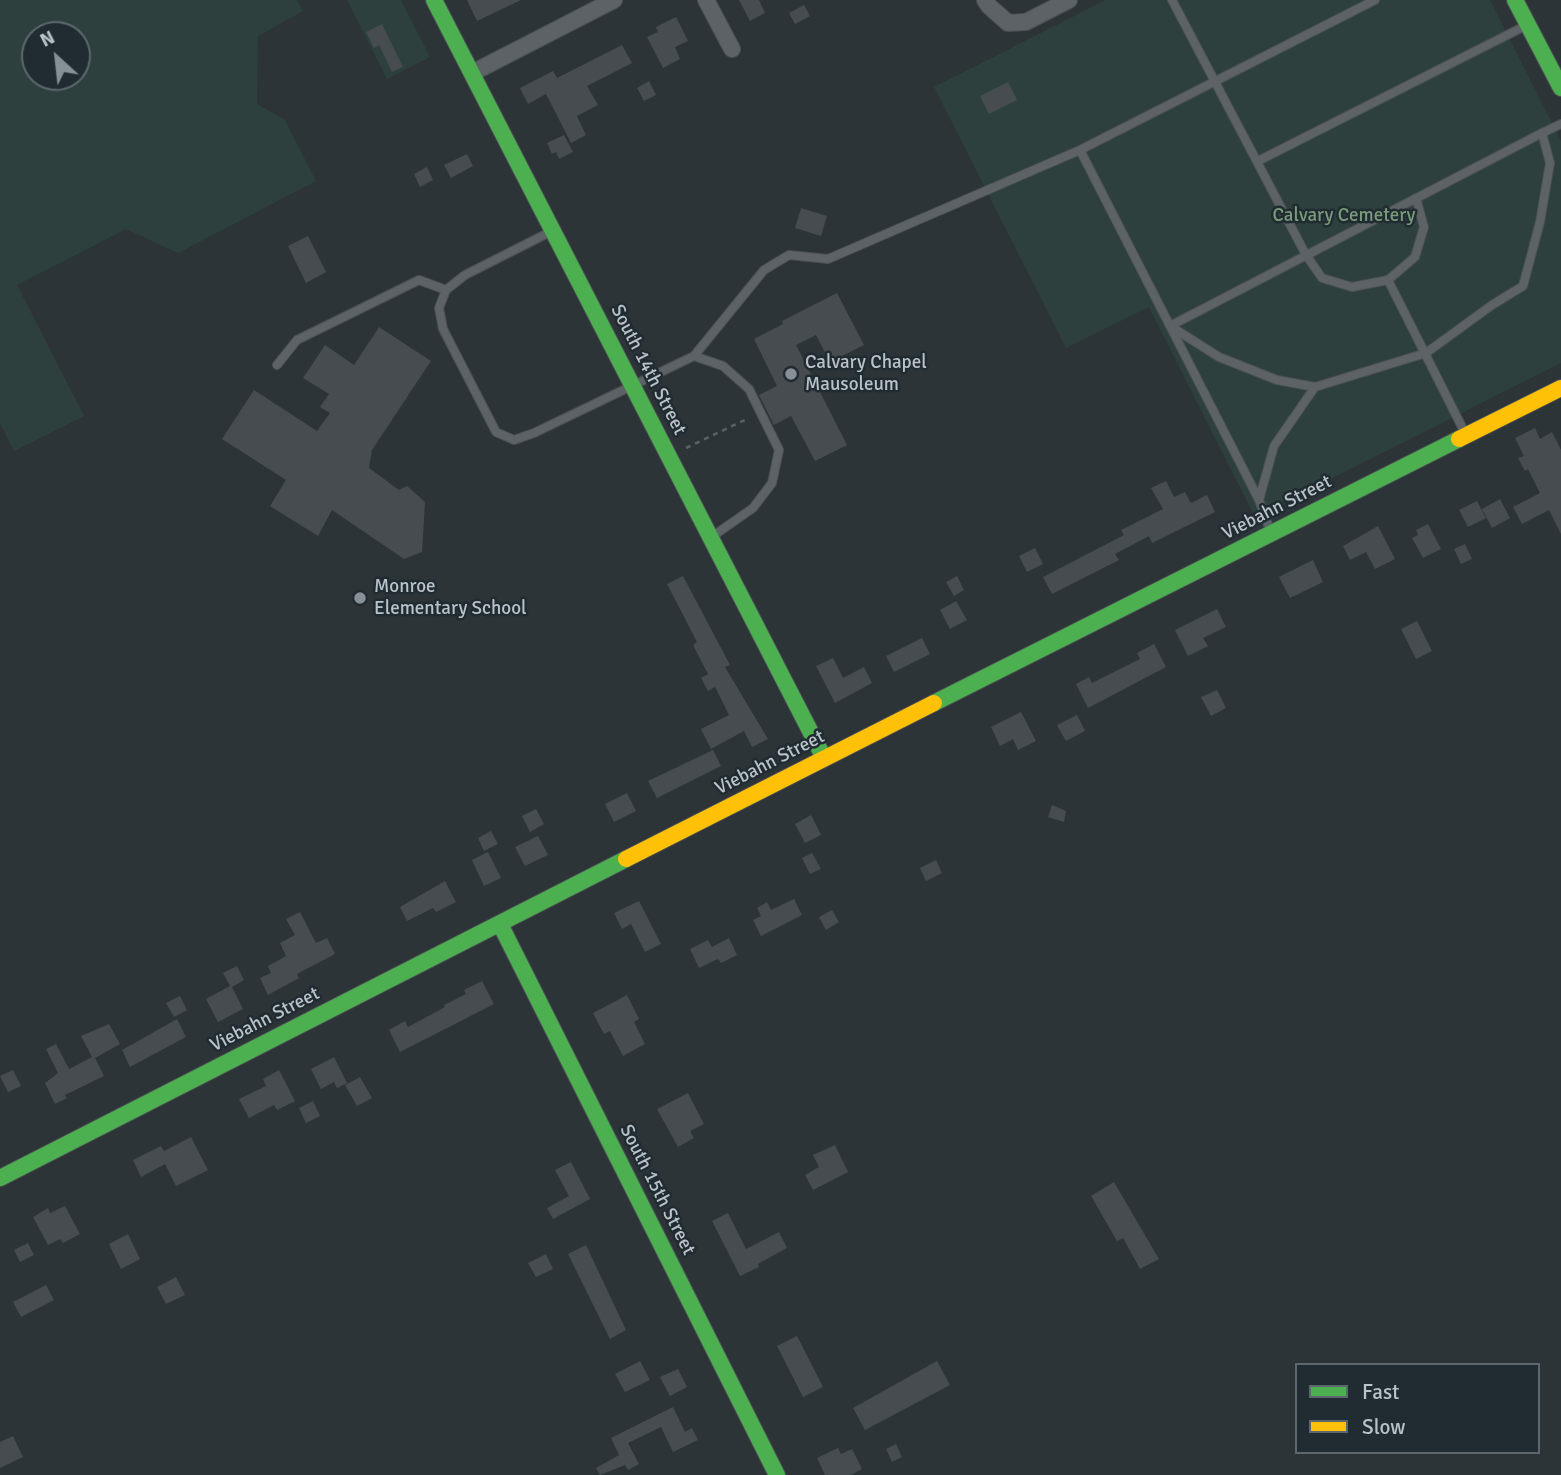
<!DOCTYPE html>
<html>
<head>
<meta charset="utf-8">
<style>
  body { margin:0 }
  #map { position:relative; width:1561px; height:1475px; overflow:hidden; background:#2d3438; font-family:Signika,sans-serif }
  canvas { display:block }
  .legend { position:absolute; left:1295px; top:1363px; width:245px; height:91px; box-sizing:border-box; background:#212c32; border:2px solid #5d686e; margin:0; padding:9px 12px; list-style:none; font-size:21px; color:#b8c2c8 }
  .legend li { display:flex; align-items:center; gap:14px; height:35px }
  .legend b { width:35px; border:2px solid #5d686e }
  .north { position:absolute; left:21px; top:21px; width:70px; height:70px; box-sizing:border-box; background:#212c32; border:2px solid #5d686e; border-radius:50%; rotate:333deg; font-size:19px; font-weight:700; line-height:28px; text-align:center; color:#b8c2c8 }
  .north::after { content:''; display:block; margin:auto; width:24px; height:32px; background:#879096; clip-path:polygon(50% 0,100% 100%,50% 72%,0 100%) }
</style>
</head>
<body>
<div id="map">
<canvas width="1561" height="1475"></canvas>
<ul class="legend">
<li><b style="height:9px;background:#4caf50"></b>Fast</li>
<li><b style="height:9px;background:#ffc107"></b>Slow</li>
</ul>
<div class="north">N</div>
</div>
<script>
const context = document.querySelector('canvas').getContext('2d');
context.lineJoin = 'round';
function fill(path, color) { context.fillStyle = color; context.fill(path, 'evenodd'); }
function strokePath(path, color, width, dash) { context.strokeStyle = color; context.lineWidth = width; context.lineCap = dash ? 'butt' : 'round'; context.setLineDash(dash || []); context.stroke(path); }
function drawText(font, color, halo, rows, align = 'center') {
  context.font = font + ' Signika,sans-serif'; context.lineWidth = 5; context.setLineDash([]); context.textBaseline = 'middle'; context.strokeStyle = halo; context.fillStyle = color; for (const [text, x, y, turn = 0] of rows) {
    context.save(); context.translate(x, y); context.rotate((+turn || 0) * Math.PI / 180); context.textAlign = isNaN(turn) ? turn : align; if (halo) context.strokeText(text, 0, 0); context.fillText(text, 0, 0); context.restore();
  }
}
const green = new Path2D(`
  M0,0H297L303,11L258,36L257,104L285,120L316,181L178,253L126,229L17,285L84,416L14,451L0,423ZM77,35V77H35V35Z
  M347,0H401L430,57L387,79Z
  M1106,0H1490L1561,141V363L1255,517L1149,307L1066,348L934,87Z`);
const building = new Path2D(`
  M467,0H521L477,21Z
  M739,0H759L765,13L750,21Z
  M804,5L810,16L795,24L789,13Z
  M676,17L688,41L675,47L680,59L663,68L647,37L658,32L656,27Z
  M382,24L403,67L392,72L379,45L374,48L366,32Z
  M622,45L632,63L587,86L598,105L577,116L586,135L571,143L546,94L528,104L520,88L553,71L557,78Z
  M649,81L656,95L644,101L637,88Z
  M1008,82L1017,100L989,114L980,96Z
  M564,135L573,152L559,159L556,152L552,154L547,143Z
  M467,154L473,166L451,178L444,165Z
  M427,167L433,180L420,187L414,174Z
  M801,208L827,216L821,236L795,228Z
  M308,236L326,272L306,283L288,246Z
  M837,293L864,345L830,362L816,335L796,345L847,445L815,461L791,416L774,425L759,395L777,386L754,339L783,324L782,321Z
  M379,327L431,361L372,450L369,468L399,490L407,486L425,502L422,552L404,559L332,510L318,536L270,506L286,480L222,439L254,390L317,431L330,413L320,407L329,394L303,378L325,345L354,365Z
  M1535,428L1540,439L1552,432L1561,450V534L1549,510L1522,524L1513,507L1540,493L1528,469L1525,471L1518,458L1524,456L1515,438Z
  M1166,481L1174,497L1185,492L1191,503L1207,495L1215,512L1152,543L1149,536L1115,554L1119,560L1052,594L1043,577L1124,535L1121,530L1163,509L1151,488Z
  M1500,499L1510,518L1492,528L1482,509Z
  M1477,501L1486,518L1468,527L1459,510Z
  M1428,524L1441,549L1423,558L1412,538L1418,535L1416,530Z
  M1378,526L1395,559L1375,569L1366,552L1350,560L1343,546Z
  M1465,544L1472,559L1461,564L1454,549Z
  M1035,548L1043,564L1027,572L1019,556Z
  M1313,560L1323,582L1290,598L1279,577Z
  M683,576L730,665L725,667L768,739L752,747L744,731L711,749L701,729L729,715L715,687L708,691L701,678L708,674L693,645L697,642L667,584Z
  M957,576L964,590L954,596L946,582Z
  M956,601L967,620L950,629L940,610Z
  M1217,609L1226,627L1203,638L1208,646L1188,656L1175,630Z
  M1417,621L1432,651L1416,659L1401,629Z
  M922,638L930,654L894,672L886,656Z
  M1154,644L1166,667L1088,708L1076,684L1089,677L1092,683L1140,659L1137,653Z
  M833,658L843,678L864,667L872,683L835,703L816,666Z
  M1217,690L1226,708L1211,716L1201,697Z
  M1021,712L1036,741L1018,750L1013,739L1000,746L991,727Z
  M1077,715L1085,731L1066,741L1057,725Z
  M713,750L721,766L657,798L648,781Z
  M627,793L636,811L614,822L605,804Z
  M1052,805L1066,811L1064,822L1048,817Z
  M536,809L544,824L530,832L522,816Z
  M811,815L821,835L805,843L795,824Z
  M491,831L498,844L484,851L478,838Z
  M538,836L548,855L525,866L515,847Z
  M488,852L501,878L484,886L472,860Z
  M812,853L821,869L810,874L802,858Z
  M936,860L942,873L926,881L920,868Z
  M445,881L456,902L436,912L433,908L407,921L400,907Z
  M794,899L802,915L761,936L753,920L761,916L757,908L767,902L771,910Z
  M639,901L661,944L645,952L631,924L622,929L614,913Z
  M832,910L839,922L826,930L819,917Z
  M300,912L316,943L327,938L335,954L297,974L299,978L268,995L260,978L271,973L268,966L286,956L280,943L295,935L286,919Z
  M729,938L737,955L721,963L718,959L699,968L690,949L708,940L712,947Z
  M237,966L244,980L232,987L243,1009L218,1022L206,999L230,986L223,973Z
  M482,981L494,1004L400,1052L389,1030L405,1021L408,1027L445,1007L444,1005L466,994L464,990Z
  M627,995L639,1019L634,1022L645,1044L623,1056L610,1031L604,1034L593,1013Z
  M180,996L187,1010L174,1017L166,1003Z
  M177,1019L186,1037L130,1067L122,1050Z
  M109,1024L120,1044L95,1058L104,1076L65,1095L67,1098L55,1104L45,1083L58,1073L46,1049L56,1044L69,1069L92,1057L81,1036Z
  M334,1057L347,1083L337,1088L334,1082L321,1089L311,1069Z
  M13,1070L21,1086L8,1092L0,1076Z
  M279,1070L295,1101L277,1110L274,1105L249,1118L239,1099L266,1086L263,1079Z
  M360,1077L372,1098L357,1106L345,1085Z
  M688,1093L704,1124L690,1131L694,1138L678,1147L657,1109Z
  M313,1101L320,1116L306,1123L299,1108Z
  M191,1137L208,1170L176,1186L165,1164L141,1177L133,1160L161,1146L164,1151Z
  M835,1145L848,1172L813,1190L805,1175L819,1167L813,1155Z
  M571,1162L590,1199L553,1219L547,1208L569,1196L555,1170Z
  M1114,1182L1159,1259L1140,1269L1123,1238L1117,1241L1091,1196Z
  M65,1206L80,1234L63,1243L60,1239L48,1245L33,1217L48,1208L50,1213Z
  M728,1213L746,1249L779,1232L787,1248L758,1264L759,1267L740,1276L712,1221Z
  M128,1234L140,1259L121,1269L109,1244Z
  M28,1243L34,1255L20,1262L14,1250Z
  M586,1245L626,1330L610,1339L568,1254Z
  M546,1254L553,1269L536,1277L528,1263Z
  M176,1277L185,1295L166,1304L157,1287Z
  M46,1285L54,1300L21,1317L13,1302Z
  M797,1336L823,1387L803,1397L777,1346Z
  M640,1361L650,1380L625,1392L615,1374Z
  M937,1361L950,1385L865,1430L853,1408Z
  M678,1369L687,1387L670,1396L660,1377Z
  M673,1407L685,1432L692,1428L698,1440L673,1452L661,1427L628,1443L639,1464L628,1470L625,1465L600,1475L596,1468L619,1455L611,1438Z
  M13,1436L23,1457L0,1468V1442Z
  M896,1444L902,1457L892,1462L886,1449Z
  M838,1448L841,1454L852,1449L862,1469L851,1475H825L817,1458Z`);
const path = new Path2D(`
  M686,448L749,418`);
const lane = new Path2D(`
  M1172,0L1306,255L1322,278L1352,287L1388,280L1415,257L1424,227L1416,198
  M1542,133L1550,163L1540,222L1523,286L1492,305L1426,353L1315,387L1277,380L1219,357L1170,326C1294,261 1418,197 1542,133L1561,124
  M1080,150L1259,500L1271,533
  M1258,161L1527,25
  M550,232L465,275L446,290L439,308L443,329L496,432L514,440L534,433L694,356L764,270L789,255L828,259L1080,150L1375,0
  M1388,280L1465,433
  M694,356L723,366L749,389L779,450L772,483L753,508L713,536
  M277,365L297,340L419,280L446,290
  M1259,500L1274,446L1315,387`);
const street = new Path2D(`
  M706,0L732,49
  M985,0L989,6L1008,23L1026,22L1069,0
  M472,73L614,0`);
const fast = new Path2D(`
  M434,0L824,758
  M1515,0L1561,88
  M934,703L1459,439
  M500,924L777,1475
  M0,1178L626,859`);
const slow = new Path2D(`
  M1459,439L1561,388
  M626,859L934,703`);
const markers = [
  [791,374,7,"#879096"],
  [360,598,7,"#879096"]
];
const parkNames = [
  ["Calvary Cemetery",1344,216]
];
const poiNames = [
  ["Calvary Chapel",805,363],
  ["Mausoleum",805,385],
  ["Monroe",374,587],
  ["Elementary School",374,609]
];
const streetNames = [
  ["South 14th Street",648,370,63],
  ["Viebahn Street",1277,508,-27],
  ["Viebahn Street",770,763,-27],
  ["Viebahn Street",265,1020,-27],
  ["South 15th Street",657,1190,63]
];
fill(green, '#2d403d');
fill(building, '#464c50');
strokePath(lane, '#4b5053', 10);
strokePath(street, '#4b5053', 18);
strokePath(fast, '#4b5053', 18);
strokePath(slow, '#4b5053', 18);
strokePath(path, '#5b6163', 2.5, [5, 5]);
strokePath(lane, '#5d6266', 8);
strokePath(street, '#5d6266', 16);
strokePath(fast, '#4caf50', 16);
strokePath(slow, '#ffc107', 16);
for (const [x, y, r, color] of markers) { const dot = new Path2D(); dot.arc(x, y, r, 0, 2 * Math.PI); context.fillStyle = color; context.fill(dot); strokePath(dot, '#212c32', 2.5); }
drawText('19px', '#799b7a', '#212c32', parkNames);
drawText('19px', '#b8c2c8', '#212c32', poiNames, 'left');
drawText('19px', '#b8c2c8', '#212c32', streetNames);
</script>
</body>
</html>
